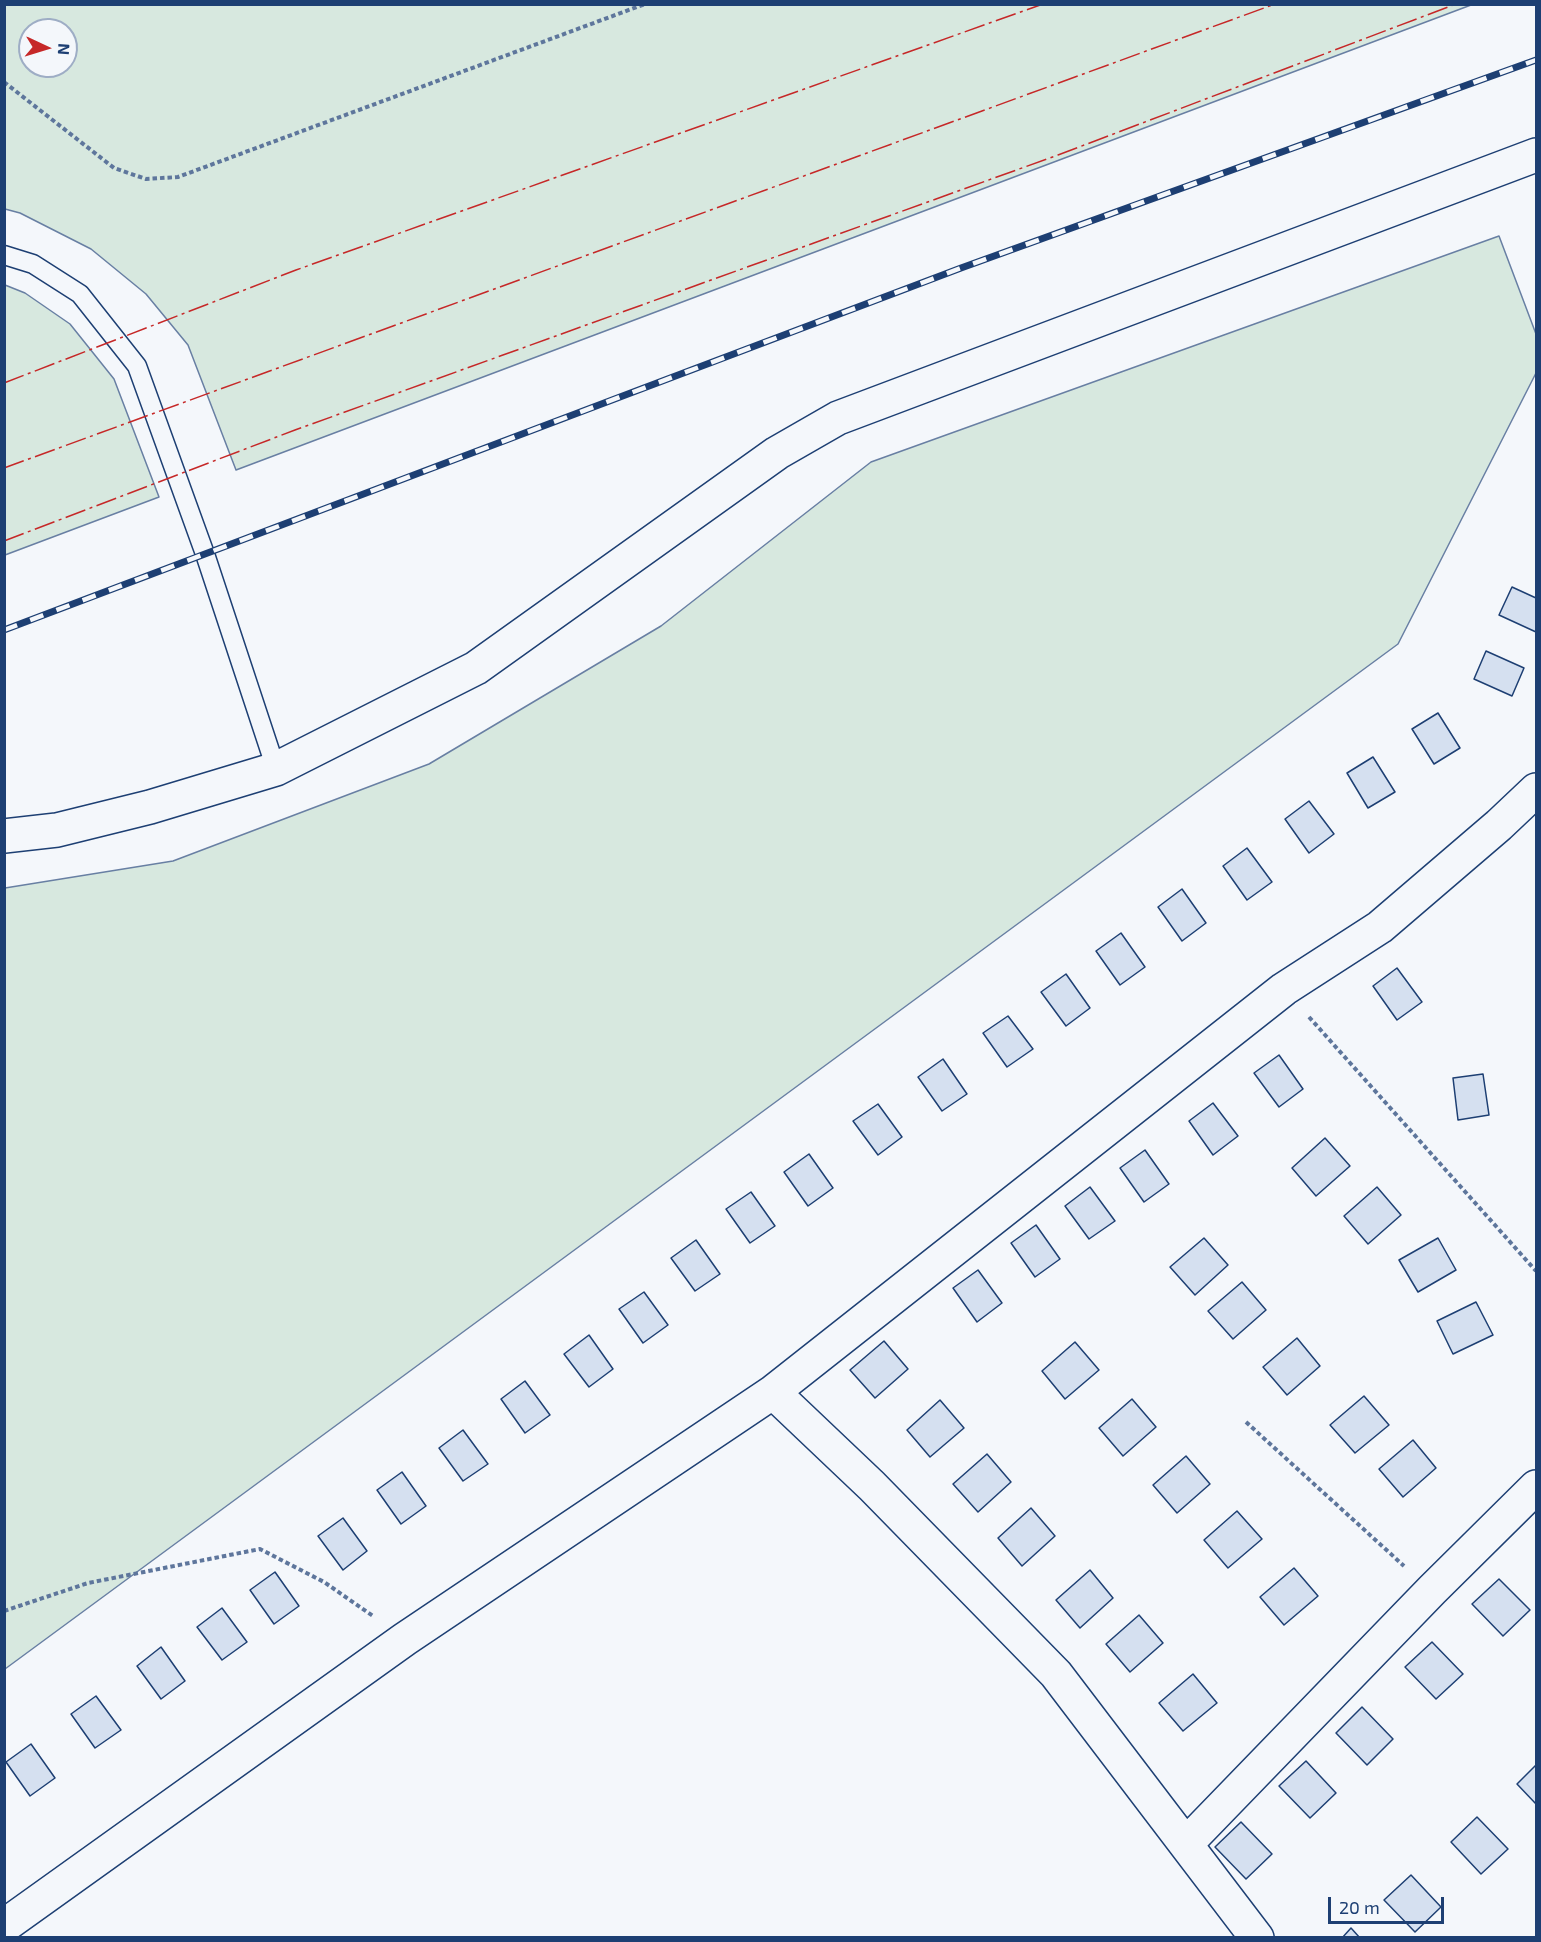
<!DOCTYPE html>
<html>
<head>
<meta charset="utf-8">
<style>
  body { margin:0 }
  #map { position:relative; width:1541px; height:1942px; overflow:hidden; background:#f4f7fb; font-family:"Exo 2",sans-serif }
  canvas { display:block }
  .frame { position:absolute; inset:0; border:6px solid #1d3f73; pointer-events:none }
  .north { position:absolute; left:18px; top:18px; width:60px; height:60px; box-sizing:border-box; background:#f4f7fb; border:2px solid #9eadc5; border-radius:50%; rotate:94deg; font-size:16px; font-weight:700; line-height:24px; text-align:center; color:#1d3f73 }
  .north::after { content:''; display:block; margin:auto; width:21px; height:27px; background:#c62828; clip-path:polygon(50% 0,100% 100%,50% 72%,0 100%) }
  .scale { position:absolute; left:1328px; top:1897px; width:116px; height:27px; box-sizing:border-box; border:3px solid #1d3f73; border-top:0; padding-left:8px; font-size:18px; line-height:21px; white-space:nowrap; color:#1d3f73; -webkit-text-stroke:4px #f4f7fb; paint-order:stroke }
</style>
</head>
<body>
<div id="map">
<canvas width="1541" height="1942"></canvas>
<div class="frame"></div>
<div class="north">N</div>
<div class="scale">20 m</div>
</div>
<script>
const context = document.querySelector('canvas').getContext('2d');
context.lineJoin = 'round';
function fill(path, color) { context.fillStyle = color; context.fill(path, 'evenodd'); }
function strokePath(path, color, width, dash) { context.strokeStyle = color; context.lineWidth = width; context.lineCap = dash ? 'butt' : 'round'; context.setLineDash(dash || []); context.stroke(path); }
const green = new Path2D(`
  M5,4H1471V5L236,470L188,345L146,294L91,249L20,213L5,209ZM30,30H66V66H30Z
  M1499,236L1536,334V373L1398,644L5,1669V888L173,861L429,764L661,626L871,462Z
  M5,285L25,293L70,324L114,379L159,497L5,555Z`);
const building = new Path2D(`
  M1512,587L1536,598V632L1499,615Z
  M1486,651L1524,668L1512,696L1474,679Z
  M1438,713L1460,748L1434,764L1412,729Z
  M1373,757L1395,792L1368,808L1347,773Z
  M1309,801L1334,834L1309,853L1285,819Z
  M1247,848L1272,882L1247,900L1223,866Z
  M1182,889L1206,923L1182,941L1158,907Z
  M1121,933L1145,967L1120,985L1096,951Z
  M1397,968L1422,1002L1397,1020L1373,986Z
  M1066,974L1090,1008L1066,1026L1041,992Z
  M1008,1016L1033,1049L1007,1067L983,1033Z
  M1279,1055L1303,1089L1279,1107L1254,1073Z
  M943,1059L967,1094L942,1111L918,1077Z
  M1483,1074L1489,1115L1458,1120L1453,1078Z
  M1213,1103L1238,1136L1213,1155L1189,1121Z
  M878,1104L902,1137L878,1155L853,1121Z
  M1325,1138L1350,1166L1316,1196L1292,1168Z
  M1145,1150L1169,1184L1144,1202L1120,1168Z
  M809,1154L833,1188L808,1206L784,1172Z
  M1090,1187L1115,1221L1089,1239L1065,1206Z
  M1377,1187L1401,1215L1368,1244L1344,1216Z
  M751,1192L775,1226L750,1243L726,1209Z
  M1036,1225L1060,1259L1035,1277L1011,1243Z
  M1204,1238L1228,1265L1195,1295L1170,1267Z
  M1438,1238L1456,1270L1418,1292L1399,1260Z
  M696,1240L720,1274L695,1291L671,1258Z
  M978,1270L1002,1303L977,1322L953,1288Z
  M1242,1282L1266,1310L1233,1339L1208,1311Z
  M644,1292L668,1325L643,1343L619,1309Z
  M1476,1302L1493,1335L1453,1354L1437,1321Z
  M589,1335L613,1369L589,1387L564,1354Z
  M1297,1338L1320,1366L1287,1395L1263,1367Z
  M884,1341L908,1369L875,1398L850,1370Z
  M1075,1342L1099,1370L1065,1399L1042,1371Z
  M525,1381L550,1415L525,1433L501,1399Z
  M1364,1396L1389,1425L1355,1453L1330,1425Z
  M1132,1399L1156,1427L1123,1456L1099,1428Z
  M940,1400L964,1428L930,1457L907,1430Z
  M463,1430L488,1464L463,1481L439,1448Z
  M1413,1440L1436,1468L1403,1497L1379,1469Z
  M987,1454L1011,1482L978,1512L953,1484Z
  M1186,1456L1210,1484L1177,1513L1153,1485Z
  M402,1472L426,1506L401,1524L377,1490Z
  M1031,1508L1055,1536L1022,1566L998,1538Z
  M1237,1511L1262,1539L1228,1568L1204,1540Z
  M343,1518L367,1551L343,1570L318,1536Z
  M1294,1568L1318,1596L1284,1625L1260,1597Z
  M1090,1570L1113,1598L1080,1628L1056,1600Z
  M275,1572L299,1606L274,1624L250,1590Z
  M1499,1579L1530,1610L1503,1636L1472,1604Z
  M222,1608L247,1642L222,1660L197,1627Z
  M1139,1615L1163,1643L1130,1672L1106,1644Z
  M1432,1642L1463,1674L1436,1699L1405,1667Z
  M161,1647L185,1681L161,1699L137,1666Z
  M1193,1674L1217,1703L1183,1731L1159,1703Z
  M96,1696L121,1730L95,1748L71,1714Z
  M1362,1707L1393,1739L1367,1765L1336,1733Z
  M31,1744L55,1778L30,1796L6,1762Z
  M1306,1761L1336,1793L1310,1818L1279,1786Z
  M1536,1765V1804L1517,1784Z
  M1477,1817L1508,1849L1481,1874L1451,1842Z
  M1241,1822L1272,1854L1246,1879L1215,1847Z
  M1411,1875L1441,1907L1415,1932L1384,1900Z
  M1351,1928L1360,1938H1342Z`);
const path = new Path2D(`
  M4,82L114,168L146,179L178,177L645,4
  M1309,1017L1536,1271
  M1246,1422L1404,1566
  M4,1611L88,1583L260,1549L324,1582L373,1616`);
const service = new Path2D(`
  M4,255L33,264L80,294L137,366L205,554L276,769`);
const minor = new Path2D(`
  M773,1392L1284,989L1380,927L1499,825L1536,790
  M1187,1843L1432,1590L1536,1487
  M4,1926L405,1639L773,1392L872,1486L1056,1674L1257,1938`);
const tertiary = new Path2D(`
  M4,836L57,830L150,807L276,769L476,668L777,453L838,418L1536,155`);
const rail = new Path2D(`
  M4,630L961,268L1536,60`);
const power = new Path2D(`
  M4,383L296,270L1043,4
  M4,468L1275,4
  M4,541L295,430L1058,155L1456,4`);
fill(green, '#d7e8df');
strokePath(green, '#687fa3', 1.5);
fill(building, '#d5e0f0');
strokePath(building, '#1d3f73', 1.5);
strokePath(service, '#1d3f73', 21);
strokePath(minor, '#1d3f73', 36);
strokePath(tertiary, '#1d3f73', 36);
strokePath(path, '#5e769c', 4, [4.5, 3]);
strokePath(service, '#f4f7fb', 18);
strokePath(minor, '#f4f7fb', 33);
strokePath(tertiary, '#f4f7fb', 33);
strokePath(rail, '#1d3f73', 7);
strokePath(rail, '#f4f7fb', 4.5, [14]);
strokePath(power, '#c62828', 1.5, [21, 4.5, 3, 4.5]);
</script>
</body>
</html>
